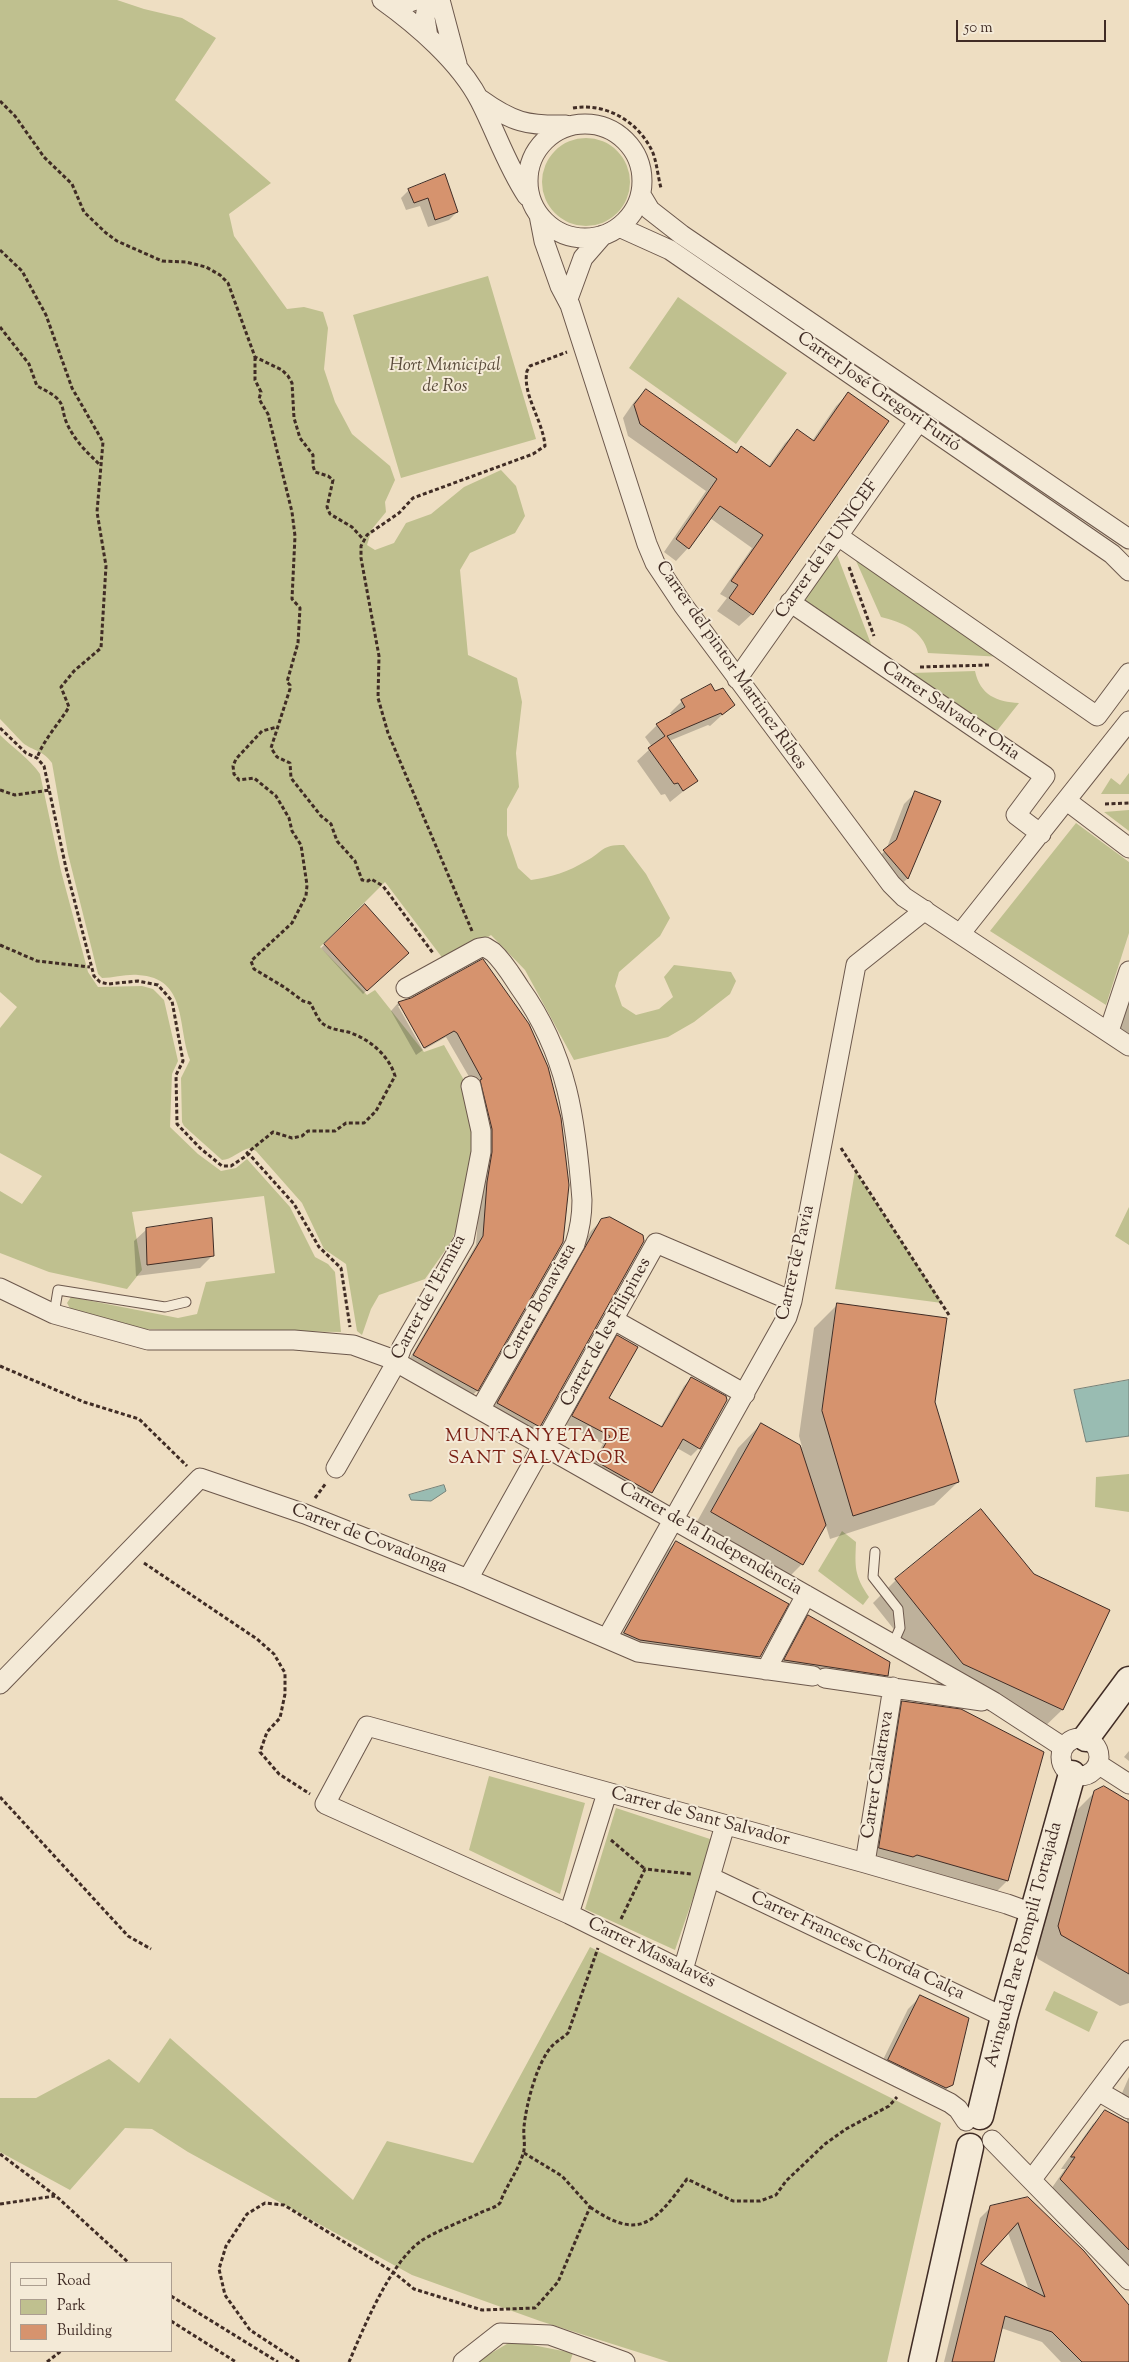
<!DOCTYPE html>
<html>
<head>
<meta charset="utf-8">
<style>
  body { margin:0 }
  #map { position:relative; width:1129px; height:2362px; overflow:hidden; background:#eedec2; font-family:"Sorts Mill Goudy",serif }
  canvas { display:block }
  .legend { position:absolute; left:10px; top:2262px; width:162px; height:90px; box-sizing:border-box; background:#f4ead7; border:1px solid #ac9e90; margin:0; padding:6px 9px; list-style:none; font-size:15px; color:#402c25 }
  .legend li { display:flex; align-items:center; gap:10px; height:25px }
  .legend b { width:25px; border:1px solid #ac9e90 }
  .scale { position:absolute; left:956px; top:20px; width:150px; height:22px; box-sizing:border-box; border:2px solid #402c25; border-top:0; padding-left:6px; font-size:15px; line-height:18px; white-space:nowrap; color:#402c25; -webkit-text-stroke:4px #f4ead7; paint-order:stroke }
</style>
</head>
<body>
<div id="map">
<canvas width="1129" height="2362"></canvas>
<ul class="legend">
<li><b style="height:6px;background:#f4ead7"></b>Road</li>
<li><b style="height:14px;background:#bfc08f"></b>Park</li>
<li><b style="height:14px;background:#d6936e"></b>Building</li>
</ul>
<div class="scale">50 m</div>
</div>
<script>
const context = document.querySelector('canvas').getContext('2d');
context.lineJoin = 'round';
function fill(path, color) { context.fillStyle = color; context.fill(path, 'evenodd'); }
function strokePath(path, color, width, dash) { context.strokeStyle = color; context.lineWidth = width; context.lineCap = dash ? 'butt' : 'round'; context.setLineDash(dash || []); context.stroke(path); }
function drawText(font, color, halo, rows, align = 'center') {
  context.font = font + ' "Sorts Mill Goudy",serif'; context.lineWidth = 4; context.setLineDash([]); context.textBaseline = 'middle'; context.strokeStyle = halo; context.fillStyle = color; for (const [text, x, y, turn = 0] of rows) {
    context.save(); context.translate(x, y); context.rotate((+turn || 0) * Math.PI / 180); context.textAlign = isNaN(turn) ? turn : align; if (halo) context.strokeText(text, 0, 0); context.fillText(text, 0, 0); context.restore();
  }
}
const green = new Path2D(`
  M0,0H117L144,9L182,18L216,38L175,100L271,183L229,214L234,236L287,309L304,307L323,312L328,328L324,369L335,402L352,434L390,466L395,480L385,502L386,512L372,529L367,545L375,550L394,543L406,523L431,514L464,487L501,470L516,486L525,516L515,533L470,553L460,570L468,655L517,678L522,702L516,753L519,787L507,809V835L518,868L531,880C552,877 568,872 586,861C605,851 600,845 624,845L646,874L670,918L660,936L619,972L615,986L622,1006L636,1015L659,1009L673,997L664,977L674,965L731,972L736,981L730,994L694,1022L668,1037L574,1060L525,970L491,935L447,964L385,882L320,947L367,995L375,990L424,1052L444,1045L465,1082L477,1132L468,1201L451,1242L425,1279L379,1295L371,1309L362,1335L357,1331L346,1264L324,1249L302,1203L256,1151L250,1148C240,1150 231,1160 222,1160L184,1126L182,1122L181,1078L190,1060C177,1026 188,978 138,975C126,974 114,978 102,978L98,974L68,854L52,763C43,750 33,751 23,743C15,735 8,727 0,719Z
  M542 182a44 44 0 1 1 88 0a44 44 0 1 1-88 0Z
  M488,276L536,439L401,478L353,315Z
  M678,297L787,373L736,444L629,368Z
  M836,552L874,652L804,600Z
  M853,554L1003,657L928,653C923,630 901,622 881,617Z
  M975,671C980,695 997,702 1019,703L996,732L912,673Z
  M0,735C13,748 30,759 40,774L61,871L88,972L98,987L142,986L153,989L164,1000L178,1061L172,1074L170,1127L198,1154L221,1171L236,1168L247,1159L290,1207L315,1257L328,1264L335,1272L341,1332L145,1329L71,1310L67,1303L71,1297L178,1318L197,1314L206,1282L275,1273L264,1196L132,1212L142,1270L127,1289L49,1272L0,1253V1191L22,1204L42,1176L0,1153V1028L17,1007L0,992Z
  M1129,773V794H1101L1111,778L1120,785Z
  M1129,810V831L1104,812Z
  M1076,823L1129,862V933L1106,1005L990,931Z
  M855,1171L942,1303L835,1289Z
  M1129,1207V1245L1115,1236Z
  M1129,1474V1512L1095,1507L1096,1477Z
  M842,1531L856,1542C855,1567 854,1575 869,1597L863,1605L818,1571Z
  M489,1776L585,1803L560,1894L469,1850Z
  M616,1808L713,1840L675,1950L585,1909Z
  M590,1947L941,2123L887,2362H669L540,2321L412,2275L188,2152L152,2129L125,2128L70,2190L0,2152V2098H36L109,2059L139,2083L170,2038L353,2200L387,2141L473,2163Z
  M1054,1991L1098,2012L1089,2032L1045,2010Z
  M512,2341L573,2353L570,2362H476Z`);
const water = new Path2D(`
  M1129,1380V1436L1086,1442L1074,1390Z
  M444,1485L446,1491L431,1501L411,1500L409,1495Z`);
const shadow = new Path2D(`
  M444,176L457,212L449,220L428,227L420,206L406,210L401,198L409,190Z
  M646,390L735,453L741,448L768,467L785,443L797,431L812,441L836,406L848,394L887,421L752,614L739,626L717,611L727,598L720,594L752,548L710,518L688,548L676,561L664,552L706,491L628,436L623,418L634,402Z
  M715,692L733,705L710,726L708,725L669,741L696,781L670,802L665,794L661,795L637,761L652,747L645,737L657,725L672,716L670,713L682,701Z
  M916,792L939,802L907,879L895,890L872,863L886,850L904,804Z
  M365,906L407,953L363,994L321,948Z
  M482,960L562,1242L477,1391L469,1398L407,1363L476,1245L480,1191L475,1087L446,1037L425,1049L401,1006H398L423,1050L416,1055L391,1011L398,1003L412,999Z
  M1129,994V1048L1115,1038Z
  M602,1220L539,1426L529,1437L487,1414L591,1231Z
  M147,1229L212,1256L200,1268L136,1276L134,1241Z
  M838,1304L933,1402L958,1482L934,1505L830,1539L825,1523L802,1564L779,1587L689,1536L738,1448L761,1424L802,1447L799,1436L814,1328Z
  M618,1336L607,1399L660,1428L684,1386L692,1378L699,1448L691,1456L677,1448L651,1492L643,1500L589,1468L603,1444L565,1424L610,1344Z
  M676,1542L759,1657L751,1664L618,1641L668,1550Z
  M1033,1575L1108,1611L1062,1710L1038,1733L940,1687L873,1603L896,1580Z
  M808,1616L887,1675L880,1682L778,1667L801,1623Z
  M903,1702L1007,1881L994,1894L867,1861L890,1715Z
  M1129,1751V1761L1124,1757Z
  M1095,1792L1129,1802V2003L1120,2006L1038,1959L1035,1951L1071,1816Z
  M920,1997L951,2084L939,2097L877,2072L908,2009Z
  M1129,2077V2275L1049,2192L1065,2169H1061L1093,2124L1106,2112L1127,2121V2116L1116,2107Z
  M1028,2199L1129,2306L1128,2362H1061L1042,2342L1001,2328L993,2362H944L980,2218L991,2207ZM1008,2233L1029,2290L979,2265Z`);
const building = new Path2D(`
  M445,174L458,212L435,220L428,198L414,203L408,189Z
  M646,389L737,453L741,446L770,467L797,429L814,441L848,392L889,421L753,615L729,598L738,585L731,581L763,535L720,506L689,549L676,539L717,479L640,424L634,405Z
  M711,684L715,691L723,688L735,705L722,715L721,713L667,736L698,781L683,791L678,783L674,784L648,748L665,736L656,724L685,707L681,700Z
  M915,791L941,801L908,879L883,850L896,840Z
  M365,904L409,953L367,991L324,944Z
  M483,959L529,1024L548,1067L561,1118L569,1185L563,1242L478,1391L413,1355L483,1236L487,1182L492,1152V1129L480,1080L482,1079L457,1033L454,1031L424,1048L398,1002L411,998Z
  M610,1217L643,1235L644,1241L540,1427L497,1403L601,1219Z
  M212,1218L214,1256L147,1265L146,1228Z
  M837,1303L947,1318L935,1402L959,1482L853,1516L822,1411Z
  M617,1335L638,1347L609,1398L662,1427L691,1377L726,1396L727,1400L700,1449L683,1439L652,1493L597,1462L596,1460L610,1436L572,1416Z
  M761,1423L800,1445L826,1525L803,1565L711,1512Z
  M981,1509L1034,1574L1110,1610L1063,1710L963,1664L895,1579Z
  M676,1541L789,1604L760,1657L640,1640L624,1633Z
  M808,1615L890,1662L888,1676L784,1660Z
  M902,1701L961,1709L1044,1752L1008,1881L917,1855L913,1857L879,1848Z
  M1104,1786L1129,1801V1974L1061,1935L1058,1926L1094,1791Z
  M920,1995L969,2018L953,2085L946,2088L888,2060Z
  M1105,2110L1129,2123V2250L1060,2179L1075,2157H1071Z
  M1028,2197L1084,2251L1129,2305V2362H1082L1052,2332L1005,2316L994,2362H952L990,2206ZM1018,2223L1045,2297L981,2264Z`);
const path = new Path2D(`
  M0,101L15,116L44,157L72,184L84,212L106,233L117,241L162,261L186,262L206,267L220,275L228,283L255,357L282,370L288,376L292,383L294,418L300,438L313,455V466L315,472L328,476L333,480L327,507L330,514L352,527L363,539
  M573,108C607,102 640,123 653,153C657,164 658,177 661,188
  M0,250L22,271L46,315L72,388L103,442L97,512L106,566L101,648L74,671L61,687L69,707C58,725 44,739 37,758
  M0,327L29,364L37,386C74,404 55,406 72,433C79,445 90,455 100,465
  M255,357V380L261,392L259,399L268,414L292,512L295,536L292,599L300,608L298,643L287,682L290,685V689L271,748L277,757L290,763L291,778L321,816L331,824L337,841L355,861L362,880L368,881L371,879L383,886L433,953
  M849,567L874,636
  M920,667L989,665
  M0,728L26,753L37,758L44,766L66,868L94,976L100,982L108,984L138,981L158,985L172,1001L183,1061L176,1075L177,1124L200,1148L222,1166H231L249,1154L294,1204L319,1247L341,1268L350,1327
  M0,790L15,795L50,790
  M1105,804L1129,803
  M472,931L388,733L378,698L379,656L361,558V546L367,535L399,513L413,498L533,454L545,446C543,420 522,395 527,371L530,366L567,352
  M0,945L37,961L90,967
  M841,1148L949,1315
  M249,1154L247,1153L273,1132L292,1138L302,1136L308,1131H335L346,1123H364L376,1111L395,1076C389,1055 368,1038 348,1032C339,1030 329,1029 322,1023C317,1018 314,1009 310,1003L303,1001L284,987L254,969L251,961L292,923L306,896L307,885L301,845L292,831L289,818L276,796L254,778L239,780L234,774L233,766L236,759L262,731L277,727
  M0,1366L84,1402L139,1419L187,1466
  M315,1498L326,1483
  M144,1563L257,1639L274,1654L285,1673V1694L280,1718L267,1732L260,1752L279,1774L310,1794
  M0,1797L128,1936L151,1949
  M611,1840L645,1869
  M621,1919L645,1869L691,1874
  M0,2154L56,2196L129,2263
  M0,2204L55,2196
  M590,2207C640,2242 655,2222 687,2179L733,2201H760L776,2195L786,2181L825,2144L846,2129L889,2106L897,2097
  M171,2296L278,2362
  M171,2321L236,2362
  M47,2362L61,2351
  M299,2362L250,2330L225,2295L219,2269L226,2246L247,2214L265,2203L284,2205L393,2272L414,2289L482,2310L535,2308L558,2282L590,2207L562,2176L524,2153
  M349,2362C364,2327 390,2263 421,2241C436,2231 463,2221 480,2213C487,2209 494,2209 500,2203C506,2186 518,2171 523,2154C526,2146 523,2136 524,2127C526,2105 537,2061 553,2045C558,2040 563,2038 568,2033L598,1948`);
const lane = new Path2D(`
  M54,1314L58,1290L165,1307L186,1302
  M875,1552L873,1577L898,1609L900,1628L892,1646`);
const street = new Path2D(`
  M382,0C417,25 460,62 480,101C496,132 507,166 527,196
  M440,0L457,64
  M389,5L407,3L415,0
  M428,37L425,18L428,0
  M480,99C512,122 527,126 566,125
  M528 181a57 57 0 1 1 114 0a57 57 0 1 1-114 0Z
  M641,195L650,210L682,235L1129,539
  M539,215L544,241L560,286L570,305L647,544L655,563L683,605L891,884L904,897L1129,1046
  M619,227L670,250L1112,554L1129,571
  M568,299L583,258L603,235
  M838,536L1097,716L1129,673
  M790,602L1045,776L1016,815L1041,834
  M737,679L919,421
  M1067,801L1129,848
  M960,934L1129,721
  M406,988L479,948L485,947L493,952C504,962 512,976 520,988C568,1055 576,1121 582,1200C582,1216 580,1229 575,1244L481,1408
  M1109,1031L1129,971
  M0,1288L54,1314L148,1340H294L353,1345L389,1358L994,1702L1063,1747
  M614,1320L745,1394
  M336,1468L396,1363L402,1347L464,1240L481,1152V1131L471,1086
  M468,1579L656,1243L792,1301
  M607,1638L787,1317L792,1301L856,965L925,910
  M766,1670L806,1595
  M825,1678L982,1701
  M0,1684L200,1478L305,1514L468,1579L638,1652L813,1676
  M1061 1757a19 19 0 1 1 38 0a19 19 0 1 1-38 0Z
  M1098,1764L1129,1784
  M865,1863L893,1687
  M710,1877L1004,2017
  M569,1914L607,1793
  M683,1970L725,1825
  M1098,2091L1129,2109
  M966,2121L958,2109L950,2103L569,1914L325,1804L367,1726L865,1863L1007,1904L1032,1913
  M992,2140L1129,2280
  M1032,2179L1129,2050
  M463,2362L500,2333L550,2335L625,2362`);
const secondary = new Path2D(`
  M1086,1738L1129,1680
  M980,2116L1004,2017L1072,1774
  M922,2362L970,2147`);
const parkNames = [
  ["Hort Municipal",445,367],
  ["de Ros",445,388]
];
const streetNames = [
  ["Carrer José Gregori Furió",878,393,35],
  ["Carrer de la UNICEF",828,550,-55],
  ["Carrer del pintor Martinez Ribes",730,666,55],
  ["Carrer Salvador Oria",950,712,34],
  ["Carrer de Pavia",797,1263,-77],
  ["Carrer de l'Ermita",430,1298,-62],
  ["Carrer Bonavista",541,1303,-61],
  ["Carrer de les Filipines",607,1333,-61],
  ["Carrer de Covadonga",369,1540,21],
  ["Carrer de la Independència",710,1540,30],
  ["Carrer Calatrava",879,1775,-81],
  ["Carrer de Sant Salvador",700,1818,15],
  ["Avinguda Pare Pompili Tortajada",1025,1945,-75],
  ["Carrer Francesc Chorda Calça",857,1947,25],
  ["Carrer Massalavés",651,1954,26]
];
const neighbourhoodNames = [
  ["MUNTANYETA DE",538,1438],
  ["SANT SALVADOR",538,1460]
];
fill(green, '#bfc08f');
fill(water, '#99bcb2');
strokePath(water, '#75827a', 1);
fill(shadow, '#0003');
fill(building, '#d6936e');
strokePath(building, '#402c25', 1);
strokePath(lane, '#6c584c', 11);
strokePath(street, '#6c584c', 21);
strokePath(secondary, '#402c25', 29);
strokePath(path, '#402c25', 3, [4, 2.5]);
strokePath(lane, '#f4ead7', 9);
strokePath(street, '#f4ead7', 19);
strokePath(secondary, '#f4ead7', 26);
drawText('italic 18px', '#594a3a', '#f4ead7', parkNames);
drawText('18px', '#402c25', '#f4ead7', streetNames);
context.letterSpacing = '1px';
drawText('19px', '#7a1f14', '#f4ead7', neighbourhoodNames);
context.letterSpacing = '0px';
</script>
</body>
</html>
